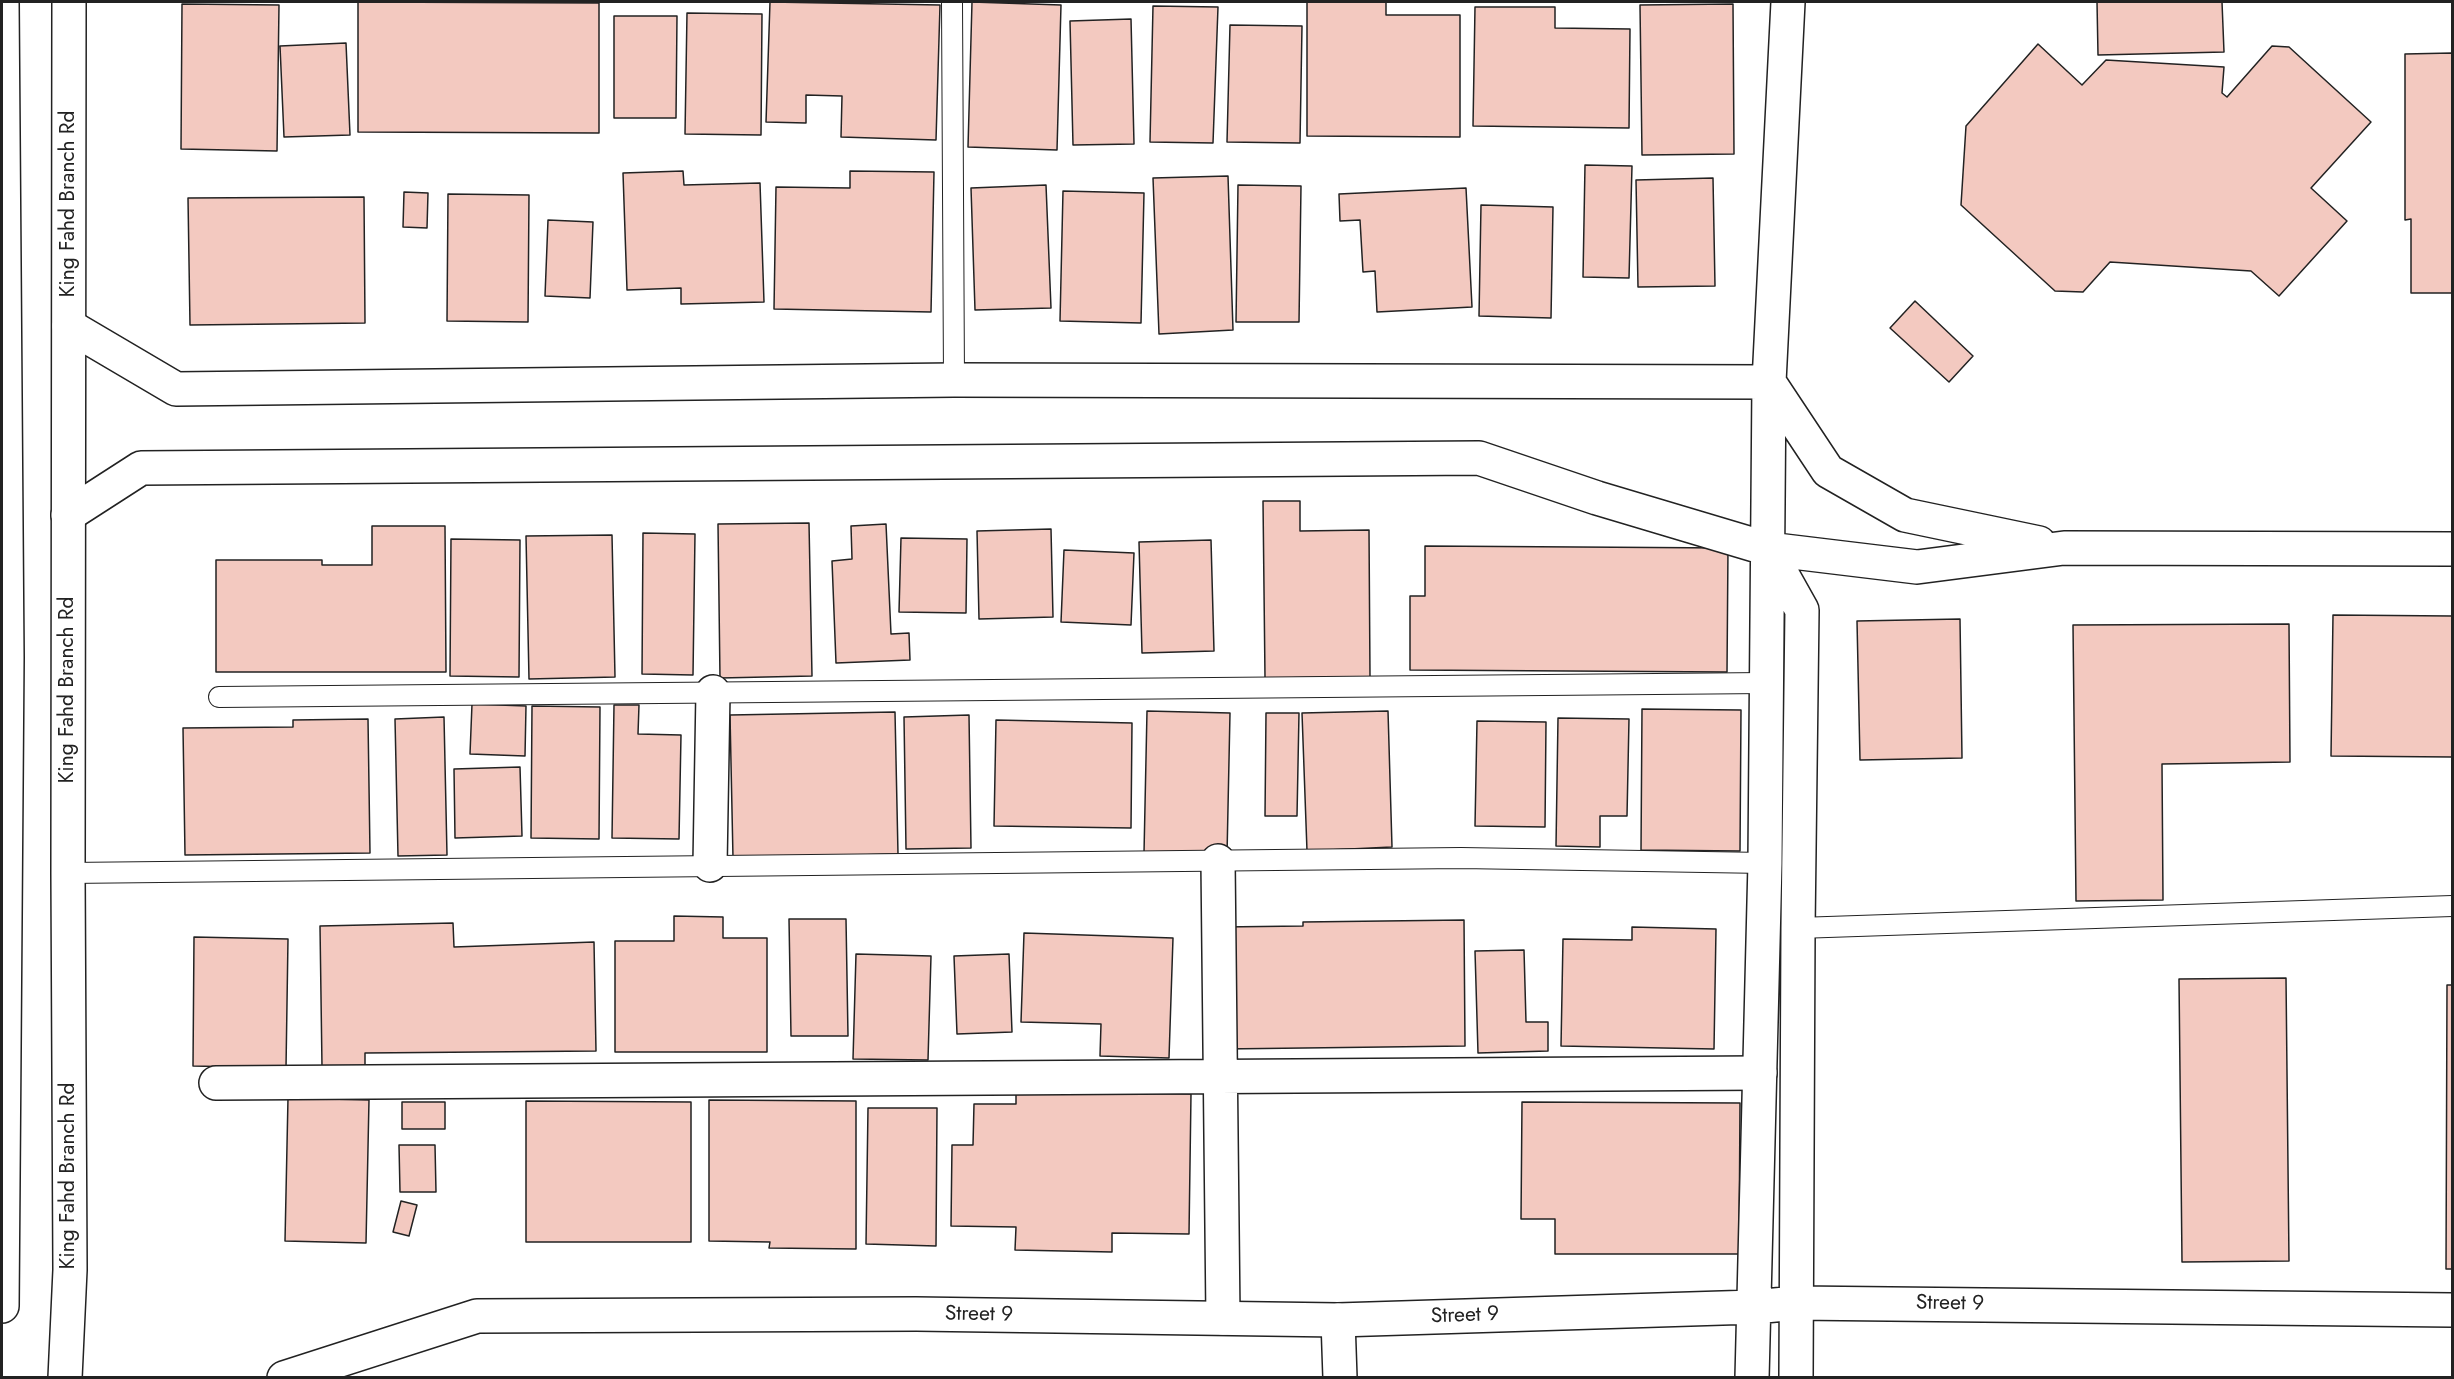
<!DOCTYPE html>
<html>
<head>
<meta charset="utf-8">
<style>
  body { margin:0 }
  #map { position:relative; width:2454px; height:1379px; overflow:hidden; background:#fff; font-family:Jost,sans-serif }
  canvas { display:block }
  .frame { position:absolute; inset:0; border:3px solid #222; pointer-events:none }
</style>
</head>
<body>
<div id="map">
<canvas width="2454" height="1379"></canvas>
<div class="frame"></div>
</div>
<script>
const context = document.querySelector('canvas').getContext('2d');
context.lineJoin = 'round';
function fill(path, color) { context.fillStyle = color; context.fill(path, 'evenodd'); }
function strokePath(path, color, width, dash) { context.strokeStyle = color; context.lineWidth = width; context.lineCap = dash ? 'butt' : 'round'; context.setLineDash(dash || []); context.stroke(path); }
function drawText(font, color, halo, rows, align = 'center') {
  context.font = font + ' Jost,sans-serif'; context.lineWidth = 4.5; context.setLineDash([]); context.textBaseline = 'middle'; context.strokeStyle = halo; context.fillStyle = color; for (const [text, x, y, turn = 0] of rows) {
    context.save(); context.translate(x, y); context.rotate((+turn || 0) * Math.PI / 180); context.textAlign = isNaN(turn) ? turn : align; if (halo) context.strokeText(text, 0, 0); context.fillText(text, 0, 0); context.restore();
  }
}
const building = new Path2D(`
  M358,2L599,3V133L358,132Z
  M770,2L940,5L936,140L841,137L842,96L806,95V123L766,122Z
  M972,2L1061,5L1057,150L968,147Z
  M1307,2H1386V15H1460V137L1307,136Z
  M2097,2H2222L2224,52L2098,55Z
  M182,4L279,5L277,151L181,149Z
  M1733,4L1734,154L1642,155L1640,5Z
  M1153,6L1218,7L1213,143L1150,142Z
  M1475,7H1555V28L1630,29L1629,128L1473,126Z
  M687,13L762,14L761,135L685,134Z
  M614,16H677L676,118H614Z
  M1131,19L1134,144L1073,145L1070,21Z
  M1230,25L1302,26L1300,143L1227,142Z
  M346,43L350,135L284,137L280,46Z
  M2038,44L2082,85L2106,60L2224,67L2222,93L2227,97L2272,46L2289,47L2371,122L2311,188L2347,221L2279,296L2251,271L2110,262L2083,292L2055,291L1961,205L1966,126Z
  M2452,53V293H2411V219L2405,220V54Z
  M1585,165L1632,166L1629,278L1583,277Z
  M683,171L684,185L760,183L764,302L681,304V288L627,290L623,173Z
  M850,171L934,172L931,312L774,309L776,187L850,188Z
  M1228,176L1233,330L1159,334L1153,178Z
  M1713,178L1715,286L1638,287L1636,180Z
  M1046,185L1051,308L975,310L971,188Z
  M1238,185L1301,186L1299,322H1236Z
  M1466,188L1472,307L1377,312L1375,271L1363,272L1360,220L1340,221L1339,194Z
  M1063,191L1144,193L1141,323L1060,321Z
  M404,192L428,193L427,228L403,227Z
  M448,194L529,195L528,322L447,321Z
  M364,197L365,323L190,325L188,198Z
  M1481,205L1553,207L1551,318L1479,316Z
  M548,220L593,222L590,298L545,296Z
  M1915,301L1973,356L1949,382L1890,328Z
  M1263,501H1300V531L1369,530L1370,677L1265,678Z
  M809,523L812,676L720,678L718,524Z
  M886,524L891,634L909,633L910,660L836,663L832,561L852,559L851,526Z
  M372,526H445L446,672H216V560H322V565H372Z
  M1051,529L1053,617L979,619L977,531Z
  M643,533L695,534L693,675L642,674Z
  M612,535L615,677L529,679L526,536Z
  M901,538L967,539L966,613L899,612Z
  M451,539L520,540L519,677L450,676Z
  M1211,540L1214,651L1142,653L1139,542Z
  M1425,546L1728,548L1727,672L1410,670V596H1425Z
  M1064,550L1134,553L1131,625L1061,622Z
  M2333,615L2452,616V757L2331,756Z
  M1960,619L1962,758L1860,760L1857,621Z
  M2289,624L2290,762L2162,764L2163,900L2076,901L2073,625Z
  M472,704L526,706L525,756L470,754Z
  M614,705H639L638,734L681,735L679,839L612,838Z
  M532,706L600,707L599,839L531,838Z
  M1642,709L1741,710L1740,851L1641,850Z
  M1147,711L1230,713L1227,855L1144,853Z
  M1388,711L1392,847L1307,851L1302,713Z
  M895,712L898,854L733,858L730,715Z
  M1266,713H1299L1297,816H1265Z
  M969,715L971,848L906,849L904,717Z
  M444,717L447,855L398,856L395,719Z
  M1558,718L1629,719L1627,816H1600V847L1556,846Z
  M368,719L370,853L185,855L183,728L293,727V720Z
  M996,720L1132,723L1131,828L994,826Z
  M1477,721L1546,722L1545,827L1475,826Z
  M520,767L522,836L455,838L454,769Z
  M674,916L723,917V938H767V1052H615V941H674Z
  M789,919H846L848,1036H791Z
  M1464,920L1465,1046L1223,1049L1221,927L1303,926V922Z
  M453,923L454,947L594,942L596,1051L365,1053V1066L322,1067L320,926Z
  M1632,927L1716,929L1714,1049L1561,1046L1563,939L1632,940Z
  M1024,933L1173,938L1169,1058L1100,1056L1101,1024L1021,1022Z
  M194,937L288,939L286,1068L193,1066Z
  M1524,950L1526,1022H1548V1051L1478,1053L1475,951Z
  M856,954L931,956L928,1060L853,1059Z
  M1009,954L1012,1032L957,1034L954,956Z
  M2286,978L2289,1261L2182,1262L2179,979Z
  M2447,985H2452V1269H2446Z
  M1016,1092L1191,1094L1189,1234L1112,1233V1252L1015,1250L1016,1227L951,1226L952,1145H973L974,1104H1016Z
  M288,1098L369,1100L366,1243L285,1241Z
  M709,1100L856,1101V1249L769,1248L770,1242L709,1241Z
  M526,1101L691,1102V1242H526Z
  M402,1102H445V1129H402Z
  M1522,1102L1740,1103L1739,1254H1555V1219H1521Z
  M868,1108H937L936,1246L866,1244Z
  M399,1145H435L436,1192H400Z
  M401,1201L417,1205L409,1236L393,1232Z`);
const service = new Path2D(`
  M952,2L954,380
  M219,697L1766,683
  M68,873L1461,858L1765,863
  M1798,928L2452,906`);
const minor = new Path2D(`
  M1218,861L1223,1318
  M710,865L713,692
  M216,1083L1760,1073
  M1338,1320L1340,1378`);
const tertiary = new Path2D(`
  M69,326L176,389L954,380L1769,382L1828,471L1905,515L2039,543
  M68,515L141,468L1479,458L1597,498L1768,549L1917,567L2064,548L2452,549
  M1769,551L1802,610L1798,928L1796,1378
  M284,1378L477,1316L916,1314L1338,1320L1754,1307L1796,1303L2452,1310
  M1752,1378L1765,863L1769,382L1788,2`);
const secondary = new Path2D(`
  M65,1378L70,1270L68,873L69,2`);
const motorway = new Path2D(`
  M2,1306L7,657L2,2`);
const streetNames = [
  ["King Fahd Branch Rd",69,204,-90],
  ["King Fahd Branch Rd",68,690,-90],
  ["King Fahd Branch Rd",69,1176,-90],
  ["Street 9",1950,1304,1],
  ["Street 9",979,1315,1],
  ["Street 9",1465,1316,-2]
];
fill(building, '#f3c9c0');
strokePath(building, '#222', 1.5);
strokePath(service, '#222', 22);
strokePath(minor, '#222', 36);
strokePath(tertiary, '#222', 36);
strokePath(secondary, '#222', 36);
strokePath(motorway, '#222', 36);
strokePath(service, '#fff', 20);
strokePath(minor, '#fff', 33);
strokePath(tertiary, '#fff', 33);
strokePath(secondary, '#fff', 33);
strokePath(motorway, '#fff', 33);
drawText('21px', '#222', '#fff', streetNames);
</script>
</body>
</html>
